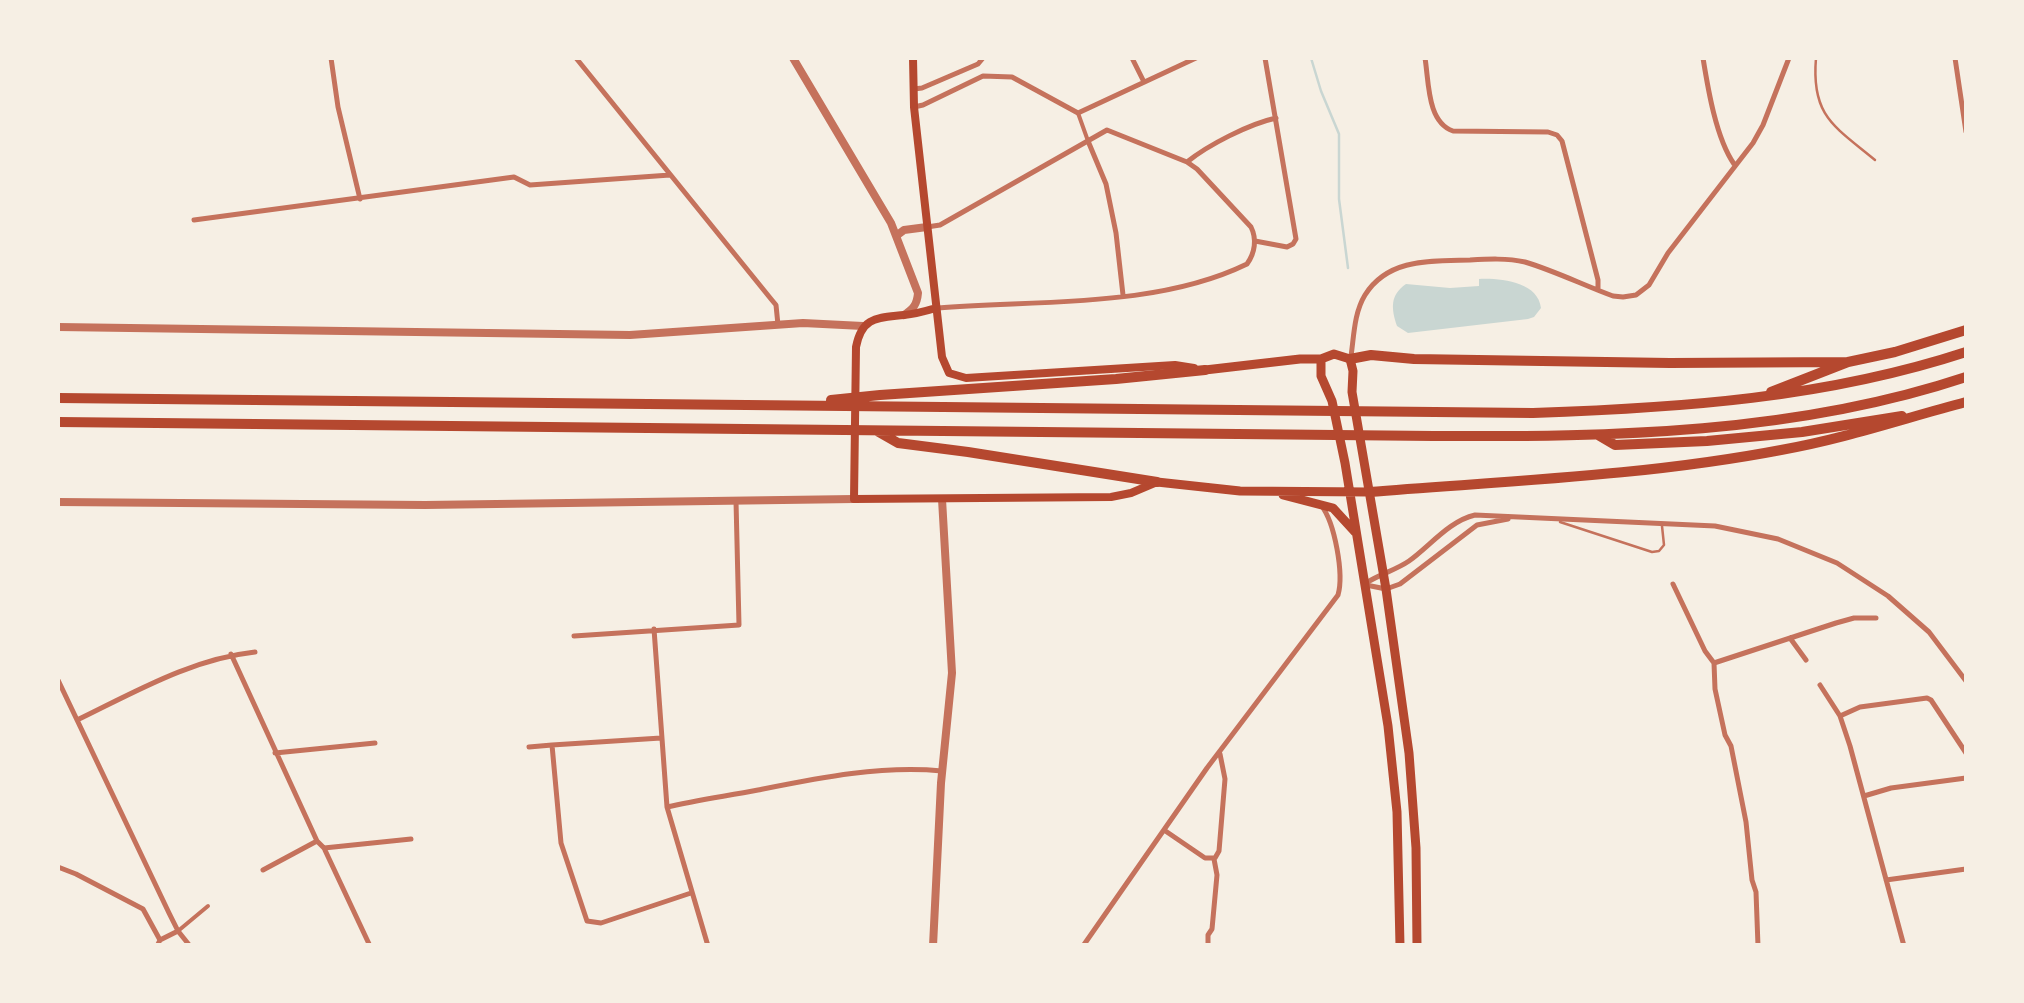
<!DOCTYPE html>
<html>
<head>
<meta charset="utf-8">
<style>
  body { margin:0 }
  #map { position:relative; width:2024px; height:1003px; overflow:hidden; background:#f6efe4; font-family:Lato,sans-serif }
  canvas { display:block }
  .frame { position:absolute; inset:0; border:60px solid #f6efe4; pointer-events:none }
</style>
</head>
<body>
<div id="map">
<canvas width="2024" height="1003"></canvas>
<div class="frame"></div>
</div>
<script>
const context = document.querySelector('canvas').getContext('2d');
context.lineJoin = 'round';
function fill(path, color) { context.fillStyle = color; context.fill(path, 'evenodd'); }
function strokePath(path, color, width, dash) { context.strokeStyle = color; context.lineWidth = width; context.lineCap = dash ? 'butt' : 'round'; context.setLineDash(dash || []); context.stroke(path); }
const water = new Path2D(`
  M1479,279C1501,278 1538,282 1541,308L1534,317L1528,319L1408,333L1397,326C1391,308 1390,295 1406,284L1450,288L1479,286Z`);
const stream = new Path2D(`
  M1311,58L1321,91L1339,134V199L1348,268`);
const service = new Path2D(`
  M1816,58C1811,116 1834,126 1875,160
  M1560,522L1652,552L1659,551L1664,545L1662,526`);
const pedestrian = new Path2D(`
  M1078,113L1088,141
  M178,931L208,906`);
const minor = new Path2D(`
  M331,58L338,107L360,199
  M576,58L771,299L776,305L778,325
  M1132,58L1144,82
  M1425,58C1429,82 1427,122 1453,131L1548,132L1557,135L1562,141L1598,280V290
  M1703,58C1708,89 1716,138 1734,164
  M1955,58L1966,132
  M914,89L922,88L978,64L983,58
  M914,107L923,105L983,76L1012,77L1078,113L1196,58
  M1088,141L1106,184L1116,233L1123,295
  M1187,162C1208,145 1249,124 1276,118
  M194,220L514,177L530,185L670,175
  M927,227L940,225L1107,130L1187,162L1197,169L1251,227C1257,239 1255,253 1247,264C1157,308 1038,300 938,308
  M1255,241L1287,247L1293,244L1296,239L1265,58
  M1351,356C1354,336 1354,313 1365,295C1388,258 1431,261 1470,260C1488,259 1507,258 1525,262C1555,271 1583,285 1613,296L1623,297L1636,295L1649,285L1668,253L1753,143L1763,125L1789,58
  M1366,583C1380,574 1396,570 1409,561C1430,546 1449,521 1475,515L1715,526L1778,539L1837,563L1888,596L1929,632L1966,681
  M1673,584L1705,651L1714,663L1715,689L1725,735L1731,746L1746,822L1752,880L1756,892L1758,946
  M1366,585L1386,589L1400,584L1477,525L1508,519
  M654,629L667,807L708,946
  M574,636L739,625L736,501
  M1790,638L1806,660
  M231,654L317,841L324,848L370,946
  M1714,663L1836,623L1854,618H1876
  M58,680L169,913L178,931L190,946
  M1820,685L1840,716L1850,746L1904,946
  M1840,716L1860,707L1927,698L1931,700L1966,753
  M77,720C135,692 191,659 255,652
  M661,738L552,745L561,843L587,921L601,923L691,893
  M529,747L552,745
  M275,753L375,743
  M1864,796L1891,788L1966,778
  M667,807C697,800 727,796 758,790C818,778 881,765 942,771
  M1164,830L1205,858H1215L1219,851L1225,779L1220,754
  M324,848L411,839
  M58,867L76,874L143,909L160,940
  M263,870L317,841
  M1886,880L1966,869
  M157,946L160,940L178,931
  M1083,946L1207,768L1338,595C1344,574 1335,523 1321,505
  M1208,946V935L1212,929L1217,875L1214,859`);
const tertiary = new Path2D(`
  M793,58L891,223L918,293C917,305 913,309 904,315
  M896,236L904,230L927,227
  M58,327L630,335L803,323L863,326
  M58,502L425,505L854,499
  M933,946L941,783L952,673L942,499`);
const secondary = new Path2D(`
  M913,58L914,107L942,357L949,373L966,378L1175,365L1194,368
  M936,308C926,311 915,314 904,315C878,318 862,316 856,347L854,499L1111,497L1131,493L1157,482`);
const primary = new Path2D(`
  M1321,359V376L1332,401L1345,463L1388,726L1397,812L1400,946
  M1205,370L1300,359H1321L1334,354L1350,359L1353,371L1352,392L1386,589L1409,753L1416,848L1417,946
  M1157,482L1240,491L1369,492
  M1283,495L1333,508L1355,532`);
const motorway = new Path2D(`
  M1350,359L1371,355L1414,359L1670,363L1848,362
  M1771,392L1848,362L1895,352L1966,330
  M58,398L1533,413C1680,408 1826,398 1966,352
  M831,400L880,395L1116,379L1205,370
  M58,422L1434,436C1612,437 1795,434 1966,377
  M877,431L898,443L968,452L1157,482
  M1598,435L1615,445L1707,441L1802,432L1902,416
  M1369,492C1506,481 1645,476 1781,450C1844,439 1905,418 1966,402`);
fill(water, '#c9d6d2');
strokePath(stream, '#c9d6d2', 2.5);
strokePath(service, '#c5725c', 2.5);
strokePath(pedestrian, '#c5725c', 4);
strokePath(minor, '#c5725c', 5);
strokePath(tertiary, '#c5725c', 8);
strokePath(secondary, '#b5482f', 8);
strokePath(primary, '#b5482f', 9);
strokePath(motorway, '#b5482f', 10);
</script>
</body>
</html>
